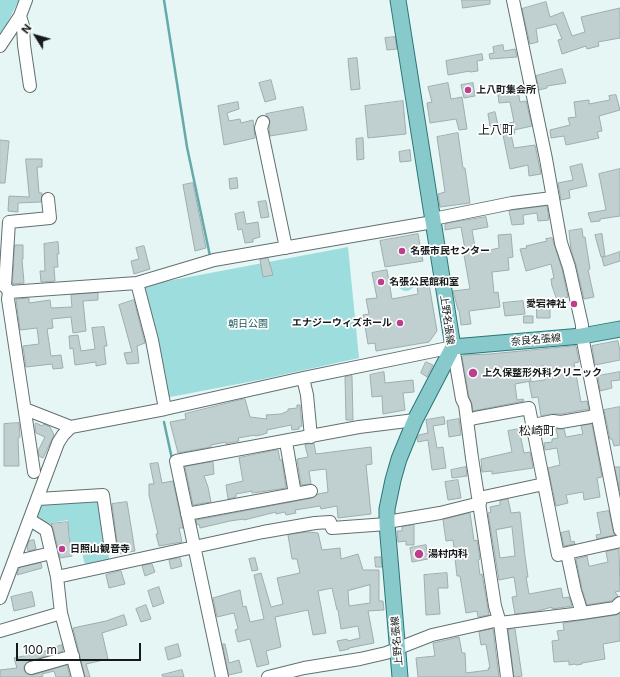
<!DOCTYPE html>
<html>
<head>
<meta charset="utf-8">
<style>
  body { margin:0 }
  #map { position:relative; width:620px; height:677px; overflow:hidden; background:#e6f6f5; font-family:Inter,sans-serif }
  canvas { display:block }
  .north { position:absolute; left:16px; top:16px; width:40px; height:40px; -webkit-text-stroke:3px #fff; paint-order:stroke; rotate:307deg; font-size:11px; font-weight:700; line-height:16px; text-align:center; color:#141919 }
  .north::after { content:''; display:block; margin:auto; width:14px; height:18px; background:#141919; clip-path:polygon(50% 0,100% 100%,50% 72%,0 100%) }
  .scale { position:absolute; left:16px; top:643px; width:125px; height:18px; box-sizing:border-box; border:2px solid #141919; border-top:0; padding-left:5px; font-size:12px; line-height:14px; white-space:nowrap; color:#141919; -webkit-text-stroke:3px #fff; paint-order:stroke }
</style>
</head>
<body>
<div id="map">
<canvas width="620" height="677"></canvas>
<div class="north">N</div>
<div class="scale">100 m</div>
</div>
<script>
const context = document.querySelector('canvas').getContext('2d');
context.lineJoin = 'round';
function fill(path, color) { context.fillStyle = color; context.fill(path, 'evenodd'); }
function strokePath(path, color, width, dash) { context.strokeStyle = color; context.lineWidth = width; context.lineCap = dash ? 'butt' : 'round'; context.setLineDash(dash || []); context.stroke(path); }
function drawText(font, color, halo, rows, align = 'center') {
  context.font = font + ' Inter,"Noto Sans JP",sans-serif'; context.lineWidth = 3.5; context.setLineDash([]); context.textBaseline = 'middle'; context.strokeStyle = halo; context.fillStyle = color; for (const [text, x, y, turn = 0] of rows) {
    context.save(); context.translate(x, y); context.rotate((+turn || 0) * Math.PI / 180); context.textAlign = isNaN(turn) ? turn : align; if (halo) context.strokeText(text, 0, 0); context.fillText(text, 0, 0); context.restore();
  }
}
const green = new Path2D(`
  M0,0H19L0,37Z
  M348,247L359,358L259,380L165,398L152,314L141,286Z
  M398 283a8 8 0 1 1 16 0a8 8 0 1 1-16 0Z
  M99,499L110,564L89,567L84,562L81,546L70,542L68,520L46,524L33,517L40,502Z`);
const stream = new Path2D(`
  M164,0L187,147L210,256L209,258
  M164,422L172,459`);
const building = new Path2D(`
  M462,0H490V4L463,8Z
  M546,2L550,17L563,12L572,36L585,32L581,17L620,8V38L598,42L599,46L587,49L586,46L562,54L558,40L562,39L556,24L536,29L538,42L530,44L522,9Z
  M395,37L397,49L387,50L385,38Z
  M503,45L504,51L515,49L517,57L490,59L489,54L494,53L493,47Z
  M482,54L483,60L477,61L478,71L470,72V71L448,75L446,61Z
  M357,58L360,89L351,90L348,59Z
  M562,69L566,83L547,86V88L539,90L536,76Z
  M271,80L276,99L265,102L259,83Z
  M448,83L451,99L462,97L467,129L459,130L456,119L430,123L427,103L432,102L428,87Z
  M473,83L475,96L464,98L461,85Z
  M506,85L508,92L518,91L520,102L526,101L532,126L514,130L515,133L511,134L514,148L535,145L541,174L529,176L528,165L510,169L503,135L501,136L498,125L514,122L510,102L499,103L497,86Z
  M616,95L620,110L599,116L602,131L597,132L599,138L566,145L564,136L551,138L550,130L570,125L568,118L576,117L574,102L589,100V104L610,100L609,96Z
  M403,101L406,134L368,138L365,106Z
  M238,102L239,109L227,113L229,121L240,119L241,123L253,120L255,138L224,145L218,106Z
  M303,107L307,130L270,136L269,128L270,121L266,114Z
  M495,112L498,125L490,126L488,114Z
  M458,133L463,168H465L470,203L440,207L438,194L445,192L437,137Z
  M363,138L364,159L357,160L356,139Z
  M0,140L9,141L5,183H0Z
  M410,150L411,161L400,162L399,152Z
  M26,159H42V167H37L39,193H42L41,202L18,203V212L8,211L9,196L29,197Z
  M582,164L587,186L569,190L570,198L561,200L558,183L573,180L570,167Z
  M620,169V216L600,219V221L591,222L588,213L606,210L599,174Z
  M237,178L238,188L230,189L229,179Z
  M193,183L206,248L195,251L183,185Z
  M266,201L269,217L261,218L258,202Z
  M547,206L549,220L538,221L537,213L523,215L524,224L512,225L509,211Z
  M244,212L246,224L258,222L260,237L253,239V242L245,243L242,229L238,230L235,214Z
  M486,217L488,227L472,230L476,253L499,248L498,235L511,234L513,257L508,258L509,270L492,272L494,293L498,292L500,307L469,311L471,324L461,325L459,310H458L453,291L470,289L464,255H466L461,227L445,230V224Z
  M582,229L583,237H585L590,269L588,270L594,297L584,299L576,265L571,250L569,231Z
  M418,234L423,261L385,267L380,241Z
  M602,234L605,256L601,257L595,235Z
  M552,238L562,269L568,297L557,300L552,286L551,279L554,278L551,264L526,271L520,249L527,248L526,246L547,241L546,239Z
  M58,242L59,254H57L58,267H54L55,281L41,282L40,271H45L44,244Z
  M15,245H23V259H22L24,283L13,284Z
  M144,246L150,269L134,274L131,261L139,259L136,248Z
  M620,252V261L604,266L602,258Z
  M268,258L273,275L263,277L260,260Z
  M387,270L392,299L418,294L417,286L429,284L437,331L429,342L376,351L375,343L368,344L363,315L369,314L366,299L377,298L372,273Z
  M98,293V300L83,301L86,331L73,333L71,317L52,319L53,328L47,329L51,356L61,355L63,368L53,369L52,364L26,367L23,346L39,344L37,328L20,330L16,299L29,298V303L50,300L51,308L72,307L71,295Z
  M134,300L145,343L137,346L139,363L127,364L124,353L132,352L119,305Z
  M523,301L525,314L505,316L503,303Z
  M537,309H550V318H537Z
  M524,316H533V323H524Z
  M104,327L107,346H104L106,364L96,366V362L75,365L73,348L70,349L69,336L78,335L81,351L95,349L92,328Z
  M618,341L620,351V360L595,365L592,346Z
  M576,346L579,362L574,363L581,402L587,401L589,409L561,414H552L541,416L538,397L532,398L529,382L545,380L544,366L529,368L531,381L515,384L517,400L523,399L524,401L473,411L472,404L469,397L462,357L464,355L490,354Z
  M426,362L433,365L427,377L421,373Z
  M384,372L385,383L413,380L414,392L403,393L405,410L383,414L382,396L372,397L370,375Z
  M620,372V380L611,381L612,388L600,391L598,376Z
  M352,376L353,420H346L345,377Z
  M245,399L250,417L267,419L266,415L281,414L288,411V409L297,408V405H300L302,426L299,427V429L292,430L291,425L267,430V433L261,435L255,436V435L238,438L239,441L229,443L226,444V442L211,445V447L178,453L170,422L186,419L185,414Z
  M620,407V445L614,446L612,439H610L604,410Z
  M444,417L445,424L433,426L437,448L443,447L446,468L432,470L428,440L418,442L417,439L419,435L428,433L426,420Z
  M459,419L461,435L449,437L447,421Z
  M19,423L20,437L18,438L19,466H4V424Z
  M36,423L42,426L44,424L50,427L54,435L43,458L39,456L38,451L45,437L36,433L35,425Z
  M592,424L602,477L597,478L600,497L584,500L583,492L566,495L568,503L556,506L548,468L560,465L557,448L545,450L544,443L552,442V439L558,438L556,429H564L566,437L583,434L581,426Z
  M519,429L524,453L530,452L533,468L492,474V471L482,472L481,459L512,452L508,431Z
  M314,444L316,454L371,447L372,464L366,465L371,514L338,518L337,506L321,509L320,506L295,510L296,513L286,515L285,512L276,514V512L244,520V519L230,521L200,528L199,524L197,525L196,520L312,498L318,494L328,492L326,469L309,471L311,484L301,485L297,459L308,457L305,445Z
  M278,450L280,460H282L286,488L260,492L252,493V491L236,494V497L228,499L226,485L243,481L239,458Z
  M213,462L214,474L204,476L208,487L211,502L193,505L185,467Z
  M158,463L162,483L173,481L183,528H179L182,542L159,546L156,534H158L149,495V484H154L150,464Z
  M466,467L467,476L452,478L451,470Z
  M615,467H620V491Z
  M458,480L461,498L448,500L445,482Z
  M508,499L511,513L520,512L525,556L528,577H526L529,594L561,588L563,598L569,597L572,606L552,609V607L538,611L515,614L512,597L517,596L514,577L499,580L488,513L491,512L490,507L500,505V501ZM512,527L515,556L500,558L496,530Z
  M127,502L135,551L116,554L115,548L117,542L112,504Z
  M609,511L614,535L597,539L596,535L601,534L597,513Z
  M470,513L474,541L477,540L480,559L478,560L480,575L482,574L489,615L478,617L477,611L466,613L460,576H457L453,540L446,541L443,520Z
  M68,522L69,536L72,556L60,558L53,528L51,524Z
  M414,525V545H406V541L398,542L397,531H402V527Z
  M569,531L571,542L574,541L575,544L564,546L561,533Z
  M308,532L318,533L322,550L340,548L341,559L358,554L363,570H379V601H383L384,610L368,611L374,643L349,648V649L340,651L337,641L347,639L348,641L360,638L358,626L341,629L338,610H337L332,588L318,591L326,633L313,635L308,610L275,617L281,647L266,651L269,664L257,667L250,639L238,642L235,630L238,629L234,613L217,617L213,598L240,590L243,607L246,606L250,622L264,619L254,575L261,573L271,607L283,604L277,578L300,573L297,559H292L288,535ZM370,585V603L349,606L348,591Z
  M34,540L36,549L28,551L27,547L29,541Z
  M426,545L428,559L412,562L410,548Z
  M619,549L620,591L615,592L618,596L611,601L587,605L582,589L576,559L587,556L589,566H591L608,562L606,552Z
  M375,557H381L382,567H376Z
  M180,558L182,566L171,569L169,560Z
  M255,558L258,570L252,571L249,559Z
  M41,563L42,568L17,575L19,568Z
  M152,564L155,572L145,576L142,566Z
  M121,571L125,584L109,588L106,575Z
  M447,573L448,588H438L440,614L426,615L424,575Z
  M159,587L164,603L153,607L148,591Z
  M32,592L35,606L14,611L11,597Z
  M146,605L151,619L141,622L136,609Z
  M620,614V641L603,644L605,659L582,663V664L576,665L575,664L569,665V661L554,662L552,641L559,640L557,631L564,630L563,623L616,615Z
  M124,615L127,625L102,633L108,659L86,664L90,677H85L73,628L106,621Z
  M493,629L499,677H418L416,658L435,656L433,643L459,637L462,653H465L466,673L489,670L488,668H490L486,644L481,645L479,632Z
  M515,629L522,676L516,677H514L508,630Z
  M178,644L181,656L168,660L165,648Z
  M223,644H225L229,663L239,660L242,672L229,675Z
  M62,645L63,651L29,661L24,666V670L26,674L33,675L67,665L70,677H56L54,671L42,674L43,676L39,677H0V670L17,668L14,658L39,653Z
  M182,670L184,677H163L162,675Z`);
const minor = new Path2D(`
  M513,0L546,159L561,243L569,267L582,325V336L620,530
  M20,16L23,26L24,45L30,86
  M0,46L20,16L26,0
  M263,122L261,128L286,248
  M433,219L512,203L552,198
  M137,283L152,340L165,409
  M0,284L5,286L9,292L8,299L34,472
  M5,286L9,222L50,218L48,199
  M9,292L137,283L214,260L433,222
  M303,378L307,395L311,437
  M25,409L71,427
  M467,421L475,418L529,408L558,555L620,541
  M533,425L553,421L561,422L590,417L597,414
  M286,442L295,494
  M479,498L544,484
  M38,499L103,495L110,543
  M187,514L311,491
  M30,520L46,530L57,577L61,613L78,677
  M387,522L440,513L480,503
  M567,553L575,591L582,613
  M14,562L51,553
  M57,577L263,532L315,523L330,522L332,528L387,524
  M0,598L58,443L63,435L71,427L165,409L303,378L453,347L462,399L465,405L472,458L495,606L500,623L507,677
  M500,623L582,613L615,608L620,603
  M0,631L61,613
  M31,668L73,656
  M222,677L176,461L359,427L415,420
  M268,677L304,668L360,659L386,653L432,635L499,620`);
const major = new Path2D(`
  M398,0L453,347L415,420L399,459L393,480L387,509V524L400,677
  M453,347L582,336L620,329`);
const markers = [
  [468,90,4,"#bc3e8c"],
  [402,251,4,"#bc3e8c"],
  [381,282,4,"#bc3e8c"],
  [574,304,4,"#bc3e8c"],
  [400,323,4,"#bc3e8c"],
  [473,373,5,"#bc3e8c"],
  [62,549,4,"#bc3e8c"],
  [419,554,5,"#bc3e8c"]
];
const poiNames = [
  ["上八町集会所",476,90],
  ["名張市民センター",410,251],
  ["名張公民館和室",389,282],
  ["愛宕神社",566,304,"right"],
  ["エナジーウィズホール",392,323,"right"],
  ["上久保整形外科クリニック",482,373],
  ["日照山観音寺",70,549],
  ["湯村内科",428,554]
];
const streetNames = [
  ["上野名張線",447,320,82],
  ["奈良名張線",536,340,-5],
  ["上野名張線",397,641,-95]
];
const parkNames = [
  ["朝日公園",248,324]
];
const quarterNames = [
  ["上八町",496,130],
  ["松崎町",537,431]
];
fill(green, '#9ddddd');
strokePath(stream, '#65aaab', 2.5);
fill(building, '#c0cfcf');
strokePath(building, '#9eadad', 1);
strokePath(minor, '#627070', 14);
strokePath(major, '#2c7576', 17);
strokePath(minor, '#fff', 12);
strokePath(major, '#88cacb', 15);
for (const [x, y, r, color] of markers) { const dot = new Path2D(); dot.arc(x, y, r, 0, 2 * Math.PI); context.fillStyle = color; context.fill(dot); strokePath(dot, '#fff', 1.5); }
drawText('bold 10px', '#141919', '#fff', poiNames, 'left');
drawText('10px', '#141919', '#fff', streetNames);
drawText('10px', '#1c5758', '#fff', parkNames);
drawText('12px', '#141919', '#fff', quarterNames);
</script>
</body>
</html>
